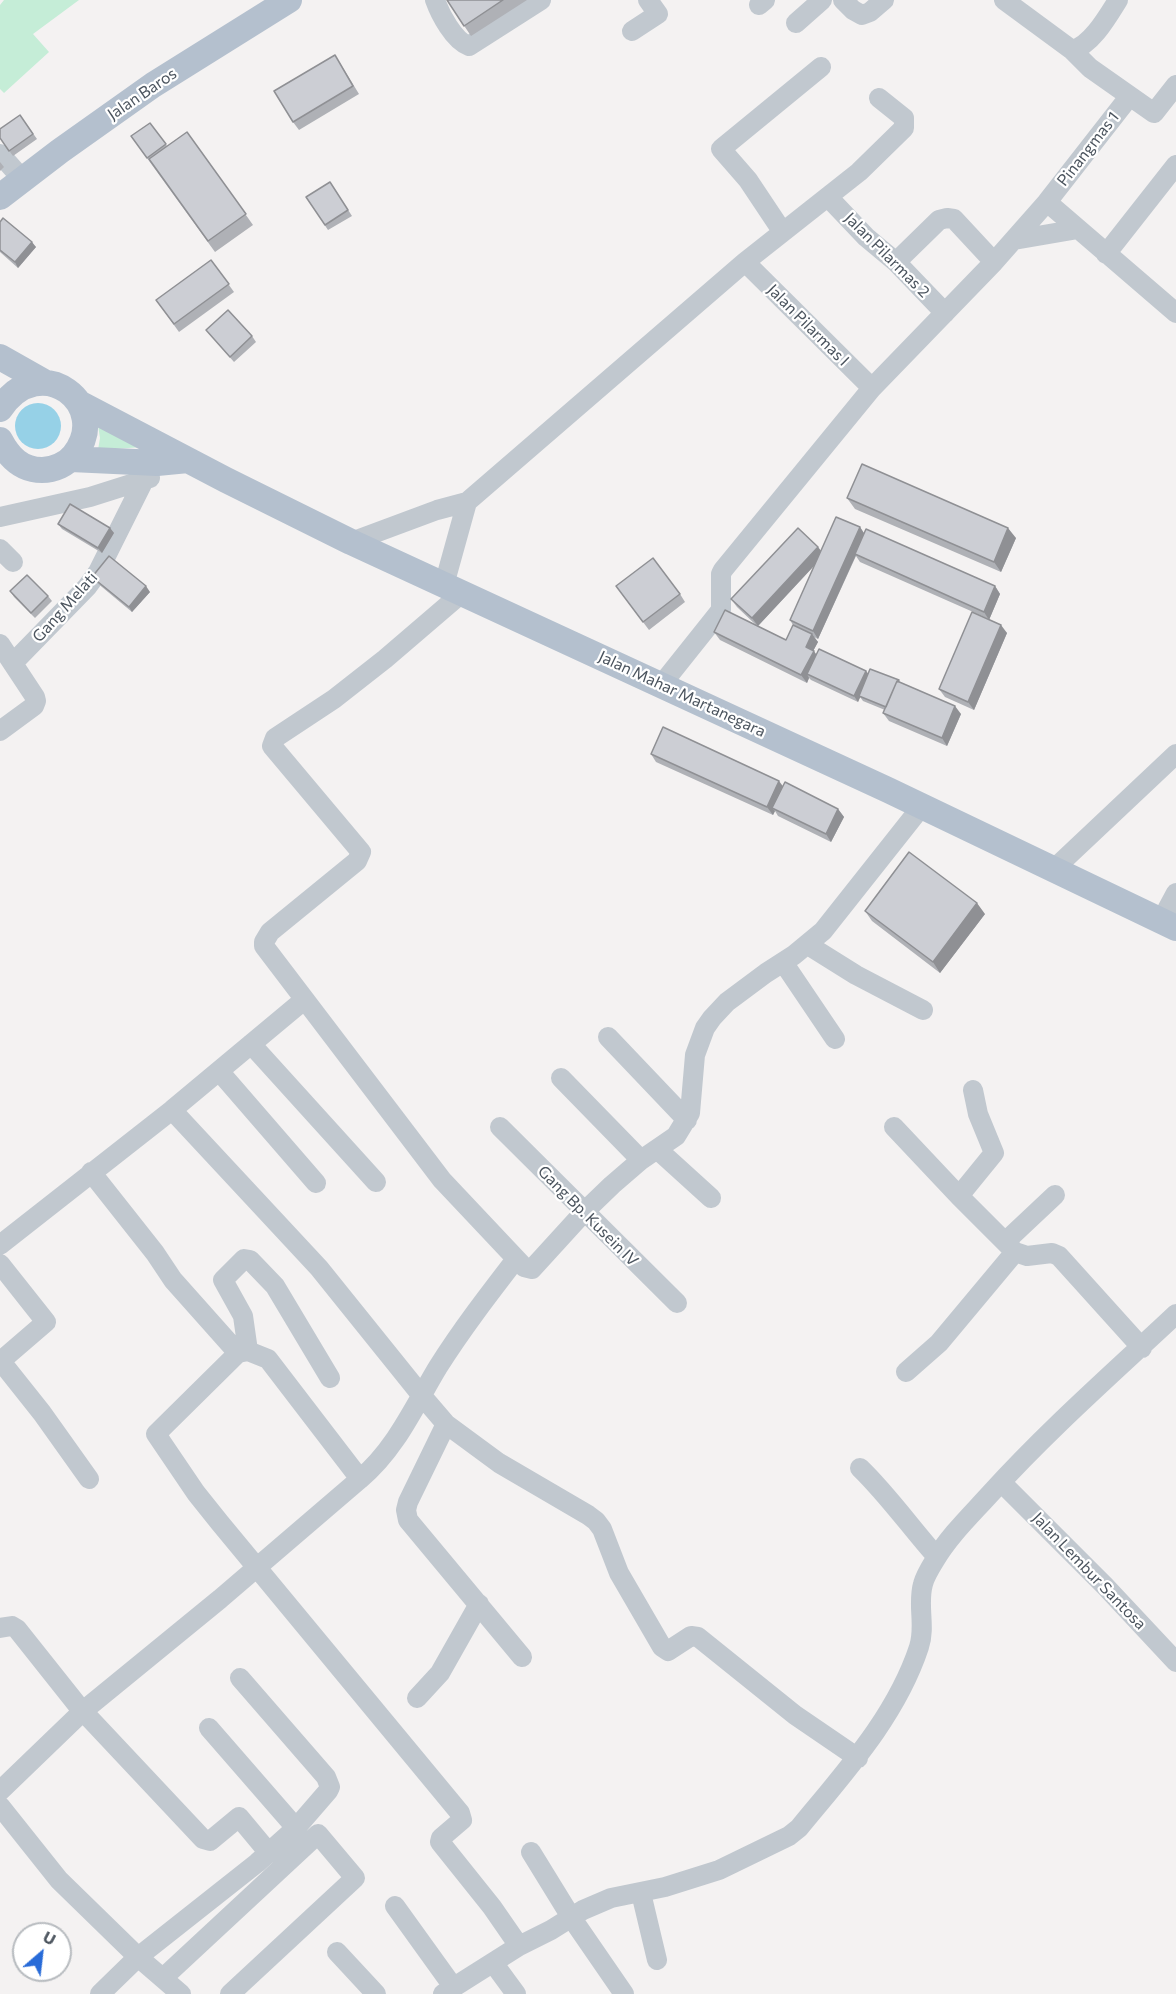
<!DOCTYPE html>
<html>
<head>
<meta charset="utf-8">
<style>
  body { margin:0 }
  #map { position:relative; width:1176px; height:1994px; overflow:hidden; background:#f4f2f2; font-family:Commissioner,sans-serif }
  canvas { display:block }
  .north { position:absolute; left:12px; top:1922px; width:60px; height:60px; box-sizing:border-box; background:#fff; border:2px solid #b7bbbf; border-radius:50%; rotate:28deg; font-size:16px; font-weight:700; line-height:24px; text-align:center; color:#4b545e }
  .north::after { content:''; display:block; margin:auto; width:21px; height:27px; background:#286bd8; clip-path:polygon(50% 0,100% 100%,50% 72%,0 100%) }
</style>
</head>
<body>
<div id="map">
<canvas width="1176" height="1994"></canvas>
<div class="north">U</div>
</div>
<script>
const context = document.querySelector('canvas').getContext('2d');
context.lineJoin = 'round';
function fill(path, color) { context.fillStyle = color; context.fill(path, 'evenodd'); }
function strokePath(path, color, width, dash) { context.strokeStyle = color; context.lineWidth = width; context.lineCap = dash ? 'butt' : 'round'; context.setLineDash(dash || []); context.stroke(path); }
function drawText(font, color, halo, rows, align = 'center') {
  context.font = font + ' Commissioner,sans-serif'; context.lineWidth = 4.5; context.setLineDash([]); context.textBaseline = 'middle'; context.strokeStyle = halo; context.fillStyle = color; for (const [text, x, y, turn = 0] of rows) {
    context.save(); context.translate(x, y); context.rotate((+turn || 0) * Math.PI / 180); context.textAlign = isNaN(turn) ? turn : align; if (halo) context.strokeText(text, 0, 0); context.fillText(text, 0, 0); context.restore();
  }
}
const green = new Path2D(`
  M4,0H79L33,34L49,52L4,93L0,89V5Z
  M97,419L143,447L98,450L100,438Z`);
const water = new Path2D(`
  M15 426a23 23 0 1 1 46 0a23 23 0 1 1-46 0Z`);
const minor = new Path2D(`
  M435,0C440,14 454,41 469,46L541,0
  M843,0L853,10L862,15L870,12L884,0
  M1004,0L1072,50C1091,46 1108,16 1118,0
  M759,5L765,0
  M796,23L822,0
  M632,31L658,14L648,0
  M1072,50L1090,68L1154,113L1176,85
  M0,154L23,180
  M828,197L866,237L896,262L945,313
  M1047,202L1176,313
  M782,231L748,180L721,149L821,67
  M1014,240L1078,229
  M1106,254L1176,165
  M745,262L872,388
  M896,262L939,220L947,218L954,219L994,262
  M0,517L90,497L150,478
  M351,542L437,510L467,502L745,262L859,172L904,128V118L879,98
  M0,549L13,562
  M444,585L467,502
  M462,593L385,659L334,699L275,738L272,746L361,852L357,861L270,932L264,942V946L442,1180L524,1267L532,1269L584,1212L612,1185L641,1160L676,1136L690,1113L695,1055L705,1028L712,1018L727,1002L766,973L794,955L823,931L922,806
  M0,644L35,697L36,701L34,706L0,731
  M13,663L87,587L98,572L143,482
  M662,684L721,610V574L723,570L872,388L994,262L1047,202L1129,97
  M1054,869L1176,754
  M1161,921L1176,893
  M808,945L856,975L923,1010
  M783,962L835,1039
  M608,1037L687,1120
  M251,1044L376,1182
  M219,1071L316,1183
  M561,1078L641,1160
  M973,1090L978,1114L994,1153L959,1196L1015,1252L1027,1256L1052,1253L1059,1256L1142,1348
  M172,1110L319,1268L422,1396L446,1424L499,1463L588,1515L596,1521L602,1529L619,1573L662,1647L668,1651L691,1636L698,1637L795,1715L858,1758
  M500,1127L677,1303
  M894,1127L959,1196
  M657,1149L711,1198
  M91,1172L155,1253L173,1280L238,1353
  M1005,1242L1055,1195
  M0,1245L172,1110L304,1000
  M516,1259C489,1294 462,1329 438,1367C415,1405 396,1449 360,1479L268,1359L248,1351L238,1353L156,1434L196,1493L220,1523L460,1813L462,1820L441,1838L440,1842L492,1907L519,1946
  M0,1264L46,1322L3,1359V1364L42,1413L89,1479
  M248,1351L243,1316L223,1280L244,1259L250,1260L275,1286L330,1378
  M906,1372L939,1343L1015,1252
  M446,1424L408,1502L406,1510L408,1520L522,1657
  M860,1468C888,1495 911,1528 937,1557
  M1001,1482L1105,1586L1176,1662
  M0,1628L12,1626L17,1629L79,1707L203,1839L210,1841L239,1817L269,1853
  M417,1698L440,1673L479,1604
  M209,1728L296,1828
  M0,1791L83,1711L220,1599L360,1479
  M0,1806L59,1880L138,1957L181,1994
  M531,1852L571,1917L624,1994
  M641,1893L657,1960
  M395,1906L454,1988
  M337,1952L376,1994
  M494,1964L516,1994
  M163,1978L318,1834L355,1878L230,1994
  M100,1994L138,1957L257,1863L296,1828L328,1791L330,1787L326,1777L240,1678
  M443,1994L519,1946L551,1930L583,1910L611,1898L665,1887L719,1870L789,1836L799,1828C844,1773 896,1717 919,1647C926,1626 917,1605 923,1584C925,1576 930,1568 935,1560C949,1536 971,1515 990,1494C1048,1430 1113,1373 1176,1314`);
const major = new Path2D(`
  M0,197L60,151L153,85L289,0
  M0,357L46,383
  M79,403L226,480L351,542L888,790L1176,928
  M0,409C41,348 113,406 74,455C67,464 54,470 42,470C21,470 9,457 0,440
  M71,459L157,463L188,460`);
const wall = new Path2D(`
  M447,0H527L471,36Z
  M340,63L359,94L299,130L293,122Z
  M20,115L37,139L13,156L0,138Z
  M150,123L167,146L187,132L253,225L215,252L131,136Z
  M0,162L4,167L0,171Z
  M330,182L352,216L328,230L306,197Z
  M0,222L36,247L18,268L0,252Z
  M211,260L234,292L179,332L156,300Z
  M206,330L252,336L256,342L234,362Z
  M847,498L1016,538L1001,572L855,509Z
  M58,524L110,528L114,533L102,553L62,529Z
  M860,527L864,533L995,586L1000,594L989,620L1007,633L974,710L945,697L939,689L989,619L860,562L856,556L818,639L814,637L818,642L813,651L816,654L866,671L868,674L899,680L900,683L961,714L947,746L889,721L883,713L885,710L863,701L860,697L858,702L811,680L809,678L807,683L720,640L714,632L756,625L737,607L731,599L818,547L821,551ZM815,565L790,620L793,625L786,640L758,626Z
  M92,577L150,592L132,612L96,582Z
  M10,591L48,596L52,601L35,618L14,597Z
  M622,594H680L685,602L649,630Z
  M651,754L783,786L838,809L844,817L831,842L778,816L775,811L773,815L656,762Z
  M865,911L985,914L940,973L872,921Z`);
const shadedWall = new Path2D(`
  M32,242L36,247L18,268L15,262Z
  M860,527L865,535L818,639L813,631Z
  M110,528L114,533L102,553L98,548Z
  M1008,528L1016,538L1001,572L994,562Z
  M818,547L824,555L758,626L752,618Z
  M146,586L150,592L132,612L129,607Z
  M995,586L1000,594L989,620L984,612Z
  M1001,625L1007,633L974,710L968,702Z
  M812,634L818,642L811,655L806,647Z
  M814,651L819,659L807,674L809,678L807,683L801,675Z
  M866,671L870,676L858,702L854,696Z
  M955,706L961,714L947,746L942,738Z
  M779,781L785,789L772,808L775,811L773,815L767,807Z
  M838,809L844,817L831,842L826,834Z
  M977,903L985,914L940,973L933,962Z`);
const building = new Path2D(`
  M447,0H503L464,26Z
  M335,55L353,86L293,122L274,91Z
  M20,115L33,134L9,151L0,138V129Z
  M150,123L166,144L147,158L131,136Z
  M187,132L246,214L208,241L149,159Z
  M330,182L348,210L325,225L306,197Z
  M3,218L32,242L15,262L0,250V222Z
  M211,260L229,284L174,324L156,300Z
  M228,310L252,336L230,357L206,330Z
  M862,464L1008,528L994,562L847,498Z
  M70,504L110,528L98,548L58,524Z
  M836,517L860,527L813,631L790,620Z
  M798,528L818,547L752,618L731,599Z
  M866,529L995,586L984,612L855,554Z
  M109,556L146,586L129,607L92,577Z
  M653,558L680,594L643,622L616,586Z
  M27,575L48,596L31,613L10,591Z
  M725,610L786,640L793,625L812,634L806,647L814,651L801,675L714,632Z
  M972,612L1001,625L968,702L939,689Z
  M819,649L866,671L854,696L807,674Z
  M870,669L899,680L898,682L897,681L886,707L859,696Z
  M897,681L955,706L942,738L883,713Z
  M663,727L779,781L767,807L651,754Z
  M785,782L838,809L826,834L772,808Z
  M909,852L977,903L933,962L865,911Z`);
const streetNames = [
  ["Jalan Baros",142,94,-34],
  ["Pinangmas 1",1088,149,-52],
  ["Jalan Pilarmas 2",887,255,45],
  ["Jalan Pilarmas I",808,325,45],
  ["Gang Melati",65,607,-48],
  ["Jalan Mahar Martanegara",682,694,25],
  ["Gang Bp. Kusein IV",588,1216,45],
  ["Jalan Lembur Santosa",1089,1571,46]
];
fill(green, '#c5edd7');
fill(water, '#96d1e7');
strokePath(minor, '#c1c8cf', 20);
strokePath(major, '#b4c0ce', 26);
fill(wall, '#afb1b6');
fill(shadedWall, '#8f9094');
fill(building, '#ccced4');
strokePath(building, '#8f9094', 1.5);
drawText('16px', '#4b545e', '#fff', streetNames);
</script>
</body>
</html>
